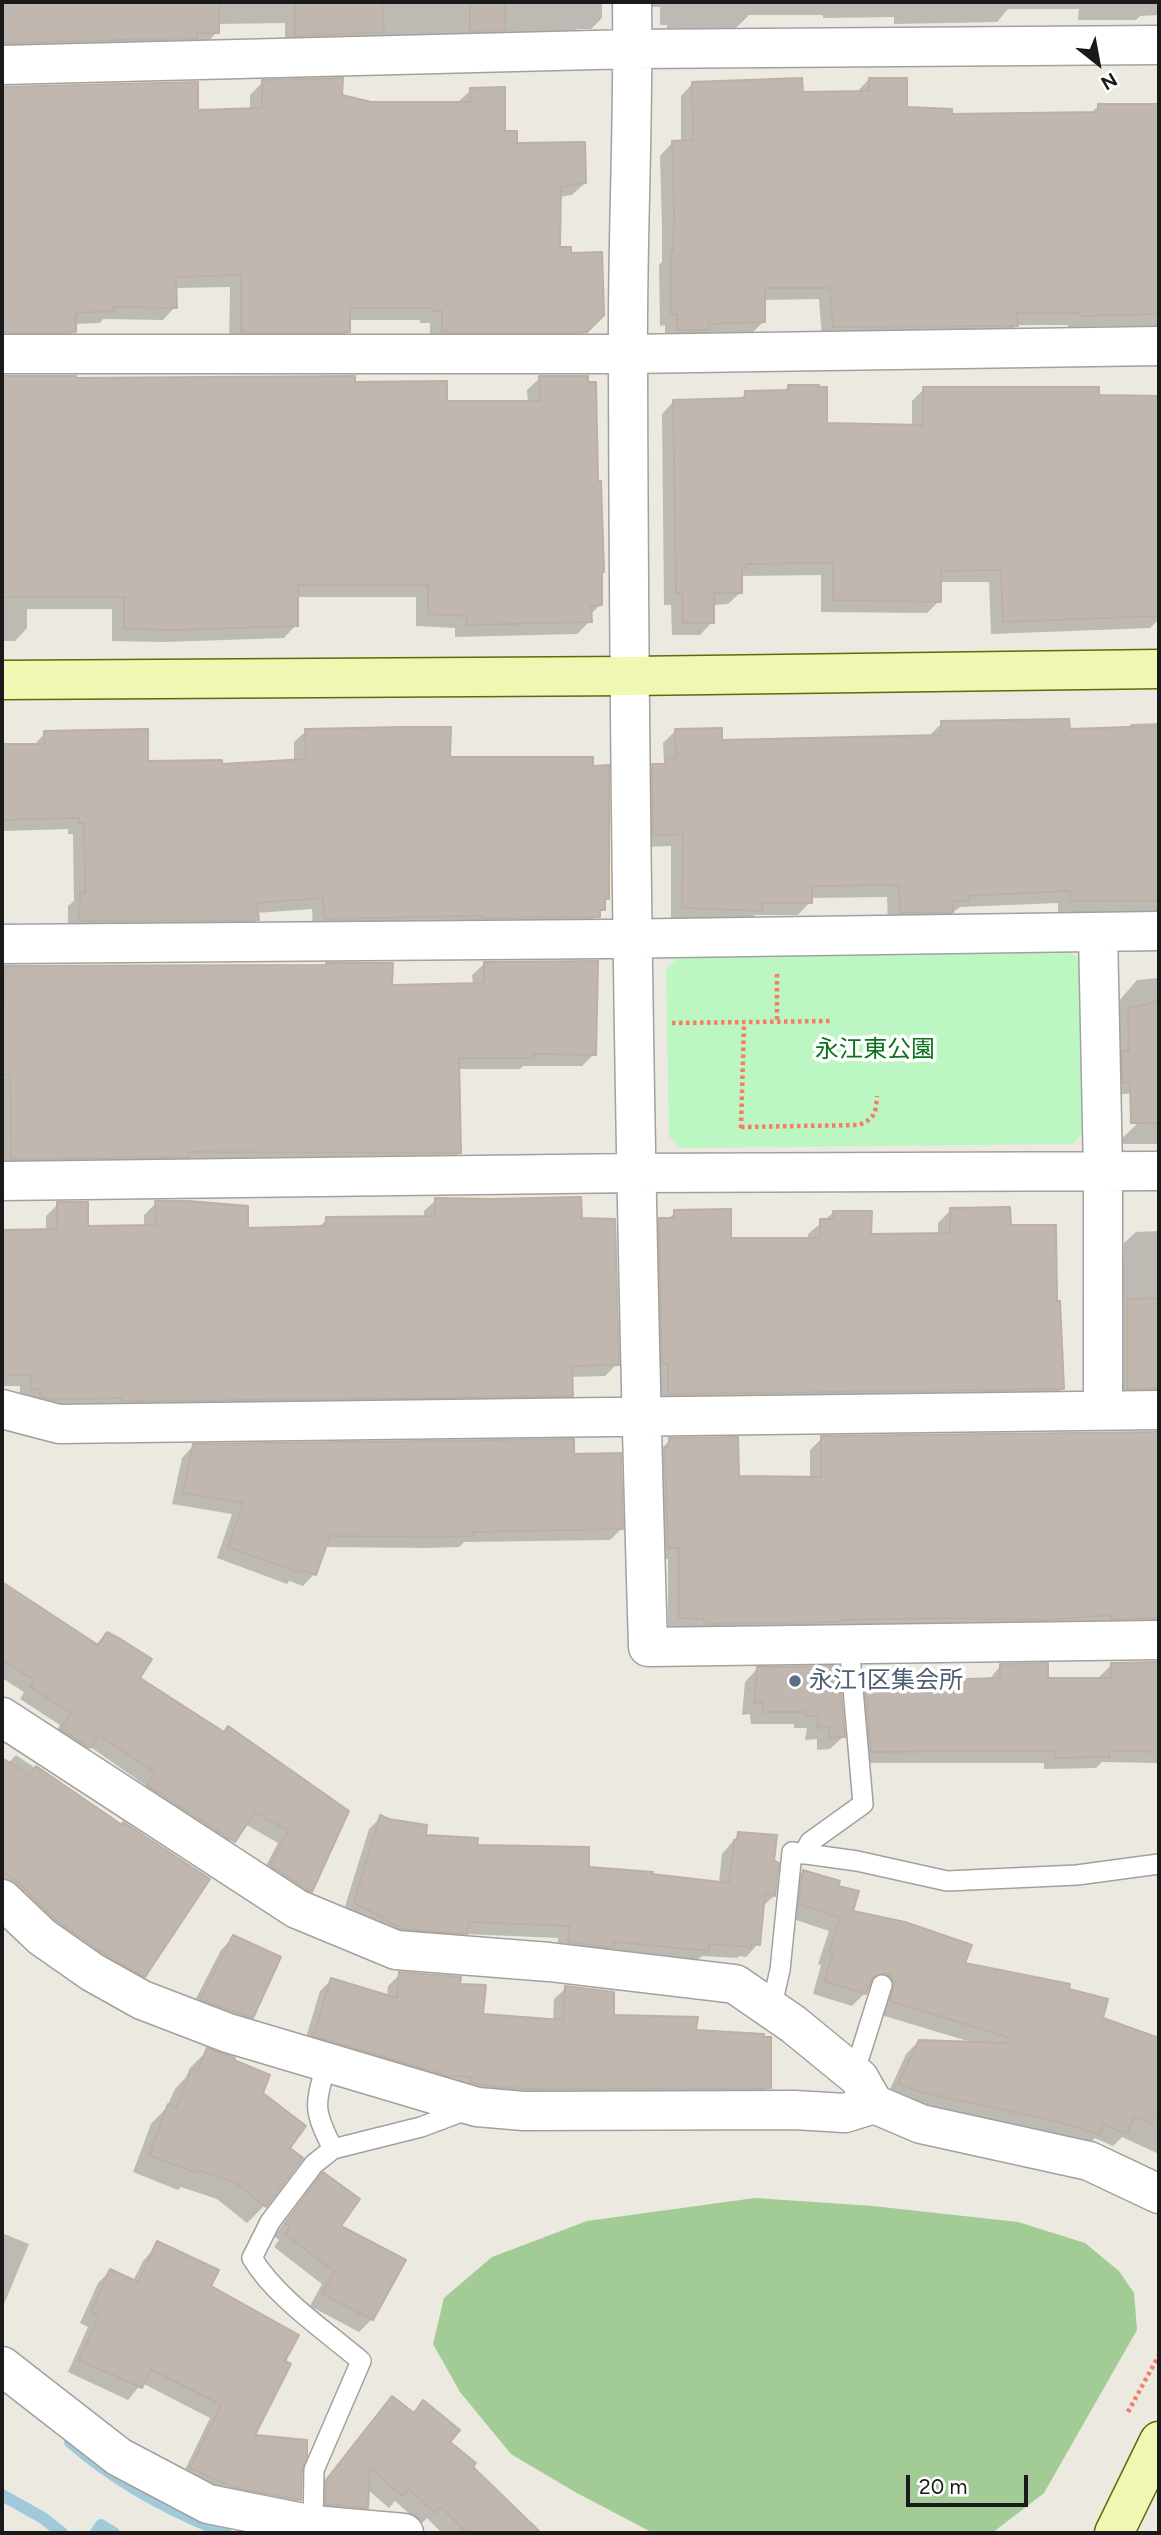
<!DOCTYPE html>
<html>
<head>
<meta charset="utf-8">
<style>
  body { margin:0 }
  #map { position:relative; width:1161px; height:2535px; overflow:hidden; background:#ece9e0; font-family:Figtree,sans-serif }
  canvas { display:block }
  .frame { position:absolute; inset:0; border:4px solid #1a1a1a; pointer-events:none }
  .north { position:absolute; left:1063px; top:28px; width:70px; height:70px; -webkit-text-stroke:5px #fff; paint-order:stroke; rotate:149deg; font-size:19px; font-weight:700; line-height:28px; text-align:center; color:#1a1a1a }
  .north::after { content:''; display:block; margin:auto; width:24px; height:32px; background:#1a1a1a; clip-path:polygon(50% 0,100% 100%,50% 72%,0 100%) }
  .scale { position:absolute; left:906px; top:2475px; width:122px; height:32px; box-sizing:border-box; border:4px solid #1a1a1a; border-top:0; padding-left:9px; font-size:21px; line-height:24px; white-space:nowrap; color:#1a1a1a; -webkit-text-stroke:5px #fff; paint-order:stroke }
</style>
</head>
<body>
<div id="map">
<canvas width="1161" height="2535"></canvas>
<div class="frame"></div>
<div class="north">N</div>
<div class="scale">20 m</div>
</div>
<script>
const context = document.querySelector('canvas').getContext('2d');
context.lineJoin = 'round';
function fill(path, color) { context.fillStyle = color; context.fill(path, 'evenodd'); }
function strokePath(path, color, width, dash) { context.strokeStyle = color; context.lineWidth = width; context.lineCap = dash ? 'butt' : 'round'; context.setLineDash(dash || []); context.stroke(path); }
function drawText(font, color, halo, rows, align = 'center') {
  context.font = font + ' Figtree,"Noto Sans JP",sans-serif'; context.lineWidth = 7; context.setLineDash([]); context.textBaseline = 'middle'; context.strokeStyle = halo; context.fillStyle = color; for (const [text, x, y, turn = 0] of rows) {
    context.save(); context.translate(x, y); context.rotate((+turn || 0) * Math.PI / 180); context.textAlign = isNaN(turn) ? turn : align; if (halo) context.strokeText(text, 0, 0); context.fillText(text, 0, 0); context.restore();
  }
}
const forest = new Path2D(`
  M755,2198L873,2206L1018,2222L1085,2243L1119,2271L1134,2293L1137,2330L1044,2493L992,2533H653L575,2492L511,2454L460,2392L433,2344L444,2298L492,2257L587,2221Z`);
const park = new Path2D(`
  M1069,951L1083,962V1133L1073,1144L681,1148L669,1136L666,969L681,956Z`);
const shadow = new Path2D(`
  M2,2H605L602,4V18L591,29H577L571,35L285,46V23L217,24V32L206,44L2,53Z
  M640,2H1159V15L1140,16L1136,20H1078L1079,9H1008L997,22L894,24V17L823,18V15H749L736,28L667,33V25H660V7H642Z
  M869,79L905,109L950,115L1091,113L1098,106L1159,107V337H1152V326L1068,327V325H1017L1004,338L822,339L819,299L763,300L764,321L751,334L665,342V325L660,326L659,265L662,262V226L660,156L672,143H681V96L693,83L801,94L857,92Z
  M263,82L371,104L457,103L471,90L515,145L585,183L572,195L559,197V249L602,315L572,344H430V323H420V320H348V331L336,344H229L230,287L175,288V307L163,320L103,319L100,323L74,324V331L62,344H2V88L196,84L197,112L250,110V95Z
  M2,378L354,384L445,402L528,403L527,390L540,378L596,483L603,572L600,574V605L590,615V621L577,634L455,637V628L416,626V597H296V625L284,638L164,642L112,641V609H27V628L15,641H2Z
  M788,387L825,425L912,426V401L924,389L1159,397V621L1156,622L1150,628L991,634L989,582H939V601L927,613L821,612V575L740,576L741,592L728,604L712,605V622L700,635H672L671,605H664L662,414L674,401L739,400L746,393L784,391Z
  M942,723L1069,731L1126,729L1131,724L1159,723V914L1058,913V903L960,907L939,924L888,925L887,897L810,898V902L798,915H755L747,923L671,920V846L641,847V778L653,766L664,764L663,743L676,730L720,742L929,736Z
  M306,731L448,759L608,898L603,902V909L586,928L313,931L312,909L256,913L257,919L245,931L68,933V906L74,901L73,834H68V829L2,831V746H33L45,733L147,763L220,765L294,761V742Z
  M484,964L594,1054L582,1066H523L520,1069H457L459,1153L448,1164L2,1170V968L325,967L390,987L473,985L472,975Z
  M1159,978V1091L1111,1095L1118,1002L1137,980Z
  M1159,1103V1144H1116Z
  M436,1200L580,1220L617,1364L605,1376L570,1377L571,1395L559,1407L41,1411L20,1400V1386H2V1231H46V1216L58,1204L86,1228L144,1227V1215L156,1203L247,1230L318,1228L327,1219L424,1218V1211Z
  M951,1210L1009,1227L1055,1303L1062,1389L1049,1401L656,1406L647,1233L660,1220H667L675,1212L729,1240H808V1234L834,1212L870,1235H938V1223Z
  M1159,1231V1404L1116,1400L1124,1243L1136,1232Z
  M1159,1434V1634L668,1629V1559H656L658,1452L670,1440L737,1478L810,1479V1450L822,1438Z
  M193,1446L573,1456L621,1529L610,1540L464,1542L459,1547L425,1548L324,1547L314,1574L303,1586L289,1581L287,1584L217,1558L232,1514L172,1504L182,1458Z
  M2,1584L95,1645L107,1634L137,1678L347,1812L311,1891L299,1902L260,1877L278,1843L245,1824L222,1853L137,1797L145,1785L89,1746L77,1758L50,1741L60,1725L20,1699L24,1692L2,1678Z
  M1112,1664H1159V1763L1102,1762L1096,1768L1044,1769V1763H860L854,1696L865,1684L989,1680L1000,1666L1047,1680H1100V1676Z
  M837,1668L843,1737L830,1749L817,1750V1739L805,1740L807,1728H794V1724H751L750,1714L742,1715L745,1682L757,1669Z
  M16,1755L121,1827L144,1976L132,1987L2,1889V1759L8,1763Z
  M381,1817L423,1837L587,1869L719,1883L722,1854L739,1834L777,1864L774,1896L762,1907L758,1944L746,1957L739,1956L737,1958L702,1956L695,1962L557,1954L558,1938L464,1934L453,1945L342,1916L369,1829Z
  M803,1872L836,1887L851,1912L963,1964L1067,1991L1101,2019L1159,2040V2154L1122,2137L1113,2146L1095,2138L1086,2147L887,2096L906,2054L919,2041L971,2042L878,2014V1989L872,1985L868,1986L865,1993L852,2006L813,1994L821,1965L818,1964L829,1931L787,1917L791,1884Z
  M234,1937L252,2017L239,2029L189,2012L221,1950Z
  M400,1974L458,1985L481,2015L553,2021L554,1999L566,1988L612,2016L694,2032L769,2087L757,2099L512,2100L303,2047L320,1991L331,1980L387,1997L388,1986Z
  M208,2050L260,2094L287,2149L301,2158L264,2206L247,2223L217,2199L181,2187L178,2190L133,2172L151,2124L167,2107L175,2089L186,2077L190,2068Z
  M323,2175L338,2226L372,2319L359,2332L310,2306L322,2284L274,2247L279,2240L274,2236L311,2187Z
  M2,2233L29,2244L2,2309Z
  M155,2248L209,2287L282,2362L252,2436L300,2469L299,2500L287,2512L180,2480L210,2418L142,2383L128,2400L68,2372L88,2327L80,2323L98,2283L110,2271L133,2281L143,2261Z
  M393,2398L412,2414L423,2403L448,2442L524,2528L531,2533H442L427,2518L421,2524L395,2501L389,2508L367,2489V2507L354,2520L314,2516V2495L380,2411Z`);
const stream = new Path2D(`
  M70,2442C116,2482 169,2511 226,2533
  M2,2495L43,2518L62,2533
  M96,2533L101,2525L114,2533`);
const building = new Path2D(`
  M2,2H219V33H197V38L2,43Z
  M295,2H382L384,32L295,36Z
  M470,2H505V30L470,31Z
  M343,78L342,95L371,102H470V88L505,87V131H517V143L585,142L586,183L561,187L560,247H571V253L602,252L604,315L587,332H442V311H432V308H350V332H241V275L176,277L177,308L114,307V311L76,313V332H2V87L198,82V110L262,108V80Z
  M802,78L803,92L869,91V78H907V107L952,109V114L1098,112V104H1159V314L1080,316V313H1017L1018,326L833,327L830,288H765V322L709,324V330H677V314H671V251H673L674,213L672,141L693,140L692,82Z
  M2,376H76V378L355,376V382L447,381V401H540L539,376H588V382H596L598,481H601L604,572H602V605L591,606L592,622L467,625L466,616L428,614V585H298V626L178,630L124,629V597H2Z
  M788,385H819V387H827V423L923,425V387H1099V395L1159,396V616L1003,622L1001,570L941,571V602L833,600V563L746,564V567L742,568V593H714V623H683L682,593H676L673,400L745,398V391L788,390Z
  M1069,719L1070,729L1159,726V901H1070V891L968,896V901H953V912L900,913L899,885L812,886V903H762V911L682,908L683,834L653,836L652,764H667V758L676,759L675,729L722,728V740L942,735L941,721Z
  M404,727H451L450,757H593V766L609,765V899H605V910H600V917L483,918V916L324,919L323,898L257,903L259,920L79,921L80,892L85,893L84,823H79V818L2,820V744H45L44,731L148,729V761L222,760V764L306,759L305,729Z
  M598,961L596,1055L533,1054V1058H459L461,1153L189,1152V1157L11,1159L10,1075H2V1010H4L5,966L326,965V963H393L392,985L484,983V962Z
  M1159,1001V1123H1131L1130,1083H1123L1122,1051H1129L1128,1009Z
  M581,1197L582,1218L615,1219L619,1365L572,1366L573,1396L159,1401H121V1398L53,1400L40,1396V1389H31V1375L2,1376V1230L57,1229V1202H88V1226L156,1225L155,1201H188L248,1206V1228L326,1226V1217L435,1216V1198L492,1199Z
  M1010,1207L1011,1225H1056L1057,1301H1060L1064,1389L668,1394V1364H662L659,1218H674V1210L731,1209V1238H820V1219H834L833,1211H872L871,1234L950,1233V1208Z
  M1159,1298V1388L1127,1389V1299Z
  M1159,1432V1618L1111,1619V1615L1048,1620L942,1618L841,1620V1622L704,1624V1619L679,1618V1548H668L665,1452V1447H669V1438L738,1437L739,1476L821,1477V1436Z
  M574,1439V1454L621,1453L623,1529L473,1532V1536L437,1537L330,1536L316,1575L301,1570L300,1573L228,1547L243,1503L183,1493L193,1444Z
  M2,1582L98,1645L107,1632L122,1640L152,1659L140,1678L224,1732L228,1726L349,1811L312,1892L270,1865L288,1831L255,1812L235,1842L147,1785L155,1773L99,1735L90,1748L60,1729L71,1713L30,1687L34,1680L2,1660Z
  M1159,1662V1752L1112,1751L1109,1752L1110,1757L1055,1758V1751L871,1752L865,1682L1000,1678V1664L1048,1663V1678H1111V1663Z
  M839,1666L845,1737L829,1738V1727L817,1728L819,1716H806V1712H763L762,1702L754,1703L757,1667Z
  M2,1758L30,1775L36,1766L122,1825L123,1822L210,1879L145,1977L111,1958L56,1920L16,1881L2,1870Z
  M380,1815L389,1819L427,1825L426,1835L478,1838L477,1845L589,1847V1867L653,1872L652,1874L729,1883L734,1840H737L738,1832L777,1835L774,1861L779,1863L775,1896L765,1893L760,1945L751,1944V1947L710,1944L709,1951L614,1942V1948L568,1942L569,1926L469,1922L467,1934L403,1929L354,1903Z
  M803,1870L840,1881L838,1886L859,1891L853,1911L905,1922L972,1945L965,1963L1070,1984L1069,1989L1108,1999L1103,2018L1159,2038V2117L1154,2116L1152,2123L1134,2117L1127,2134L1103,2124L1100,2135L1059,2122L916,2091L898,2083L919,2040L1006,2043L1007,2037L890,2001L894,1983L891,1976L885,1973L873,1977L866,1994L824,1981L833,1953L829,1952L840,1918L799,1904Z
  M233,1935L281,1957L253,2018L200,1999Z
  M399,1972L461,1977L460,1984L486,1985L483,2014L563,2020L565,1986L614,1992V2015L698,2017L696,2030L764,2034V2037H771V2088L525,2089L481,2085L471,2082V2077L449,2076L313,2036L331,1978L397,1998Z
  M207,2048L235,2058L234,2060L270,2075L263,2093L306,2126L290,2148L303,2158L266,2207L234,2182L198,2170L197,2173L149,2155L168,2104L176,2108L192,2069L197,2072Z
  M323,2172L360,2199L341,2226L406,2260L373,2320L322,2294L334,2271L285,2234L290,2227L285,2223Z
  M157,2241L219,2270L211,2286L299,2335L285,2361L291,2364L255,2435L307,2440V2456L302,2470L301,2500L233,2487L190,2468L221,2405L151,2369L142,2388L79,2360L99,2315L91,2311L110,2269L138,2282Z
  M392,2396L414,2413L423,2400L460,2430L450,2442L476,2463L473,2467L541,2533H467L441,2507L435,2513L409,2489L402,2496L370,2467L368,2508L326,2504V2480Z`);
const path = new Path2D(`
  M777,974V1021
  M672,1023L832,1021
  M741,1127L859,1125C875,1118 876,1113 877,1096
  M741,1128L744,1023
  M1128,2412L1159,2355`);
const lane = new Path2D(`
  M803,1854L810,1842L863,1804L849,1643
  M771,2009L780,1970L792,1852L857,1861L947,1881L1077,1875L1159,1864
  M327,2062C315,2105 312,2108 333,2149
  M850,2070L860,2055L882,1985
  M313,2525L314,2470L361,2361C326,2331 276,2298 252,2258L270,2222L314,2164L333,2149L421,2127L469,2109`);
const street = new Path2D(`
  M632,2C634,120 627,239 628,357C629,787 635,1217 648,1647L1159,1640
  M2,65L633,49L1159,45
  M2,354H628L1159,346
  M1098,932L1103,1171V1410
  M2,944L606,939L1159,931
  M2,1181L636,1173L1159,1171
  M2,1409L59,1424L1159,1410
  M2,1717L297,1909L396,1950L549,1962L735,1984L793,2024L859,2078L874,2104L921,2124L1089,2161L1159,2194
  M2,1899L42,1937L92,1972L142,2000L228,2033L477,2107L524,2111L794,2110L845,2113L874,2104
  M2,2366L119,2457L208,2504L313,2525L404,2533`);
const secondary = new Path2D(`
  M2,680L631,676L1159,669
  M1114,2533L1159,2441`);
const markers = [
  [795,1681,7,"#5c6f8a"]
];
const parkNames = [
  ["永江東公園",875,1050]
];
const serviceNames = [
  ["永江1区集会所",809,1681]
];
fill(forest, '#a2cb95');
fill(park, '#bcf7c3');
fill(shadow, '#0003');
strokePath(stream, '#a0cad9', 12);
fill(building, '#c0b8b0');
strokePath(building, '#bdb0a3', 2);
strokePath(lane, '#a1a1a1', 22);
strokePath(street, '#a1a1a1', 41);
strokePath(secondary, '#5c6c07', 41);
strokePath(path, '#f67d67', 4.5, [3.5, 3.5]);
strokePath(lane, '#fff', 19);
strokePath(street, '#fff', 38);
strokePath(secondary, '#f0f7b3', 38);
for (const [x, y, r, color] of markers) { const dot = new Path2D(); dot.arc(x, y, r, 0, 2 * Math.PI); context.fillStyle = color; context.fill(dot); strokePath(dot, '#fff', 2.5); }
drawText('24px', '#0d731b', '#fff', parkNames);
drawText('24px', '#4e5e75', '#fff', serviceNames, 'left');
</script>
</body>
</html>
